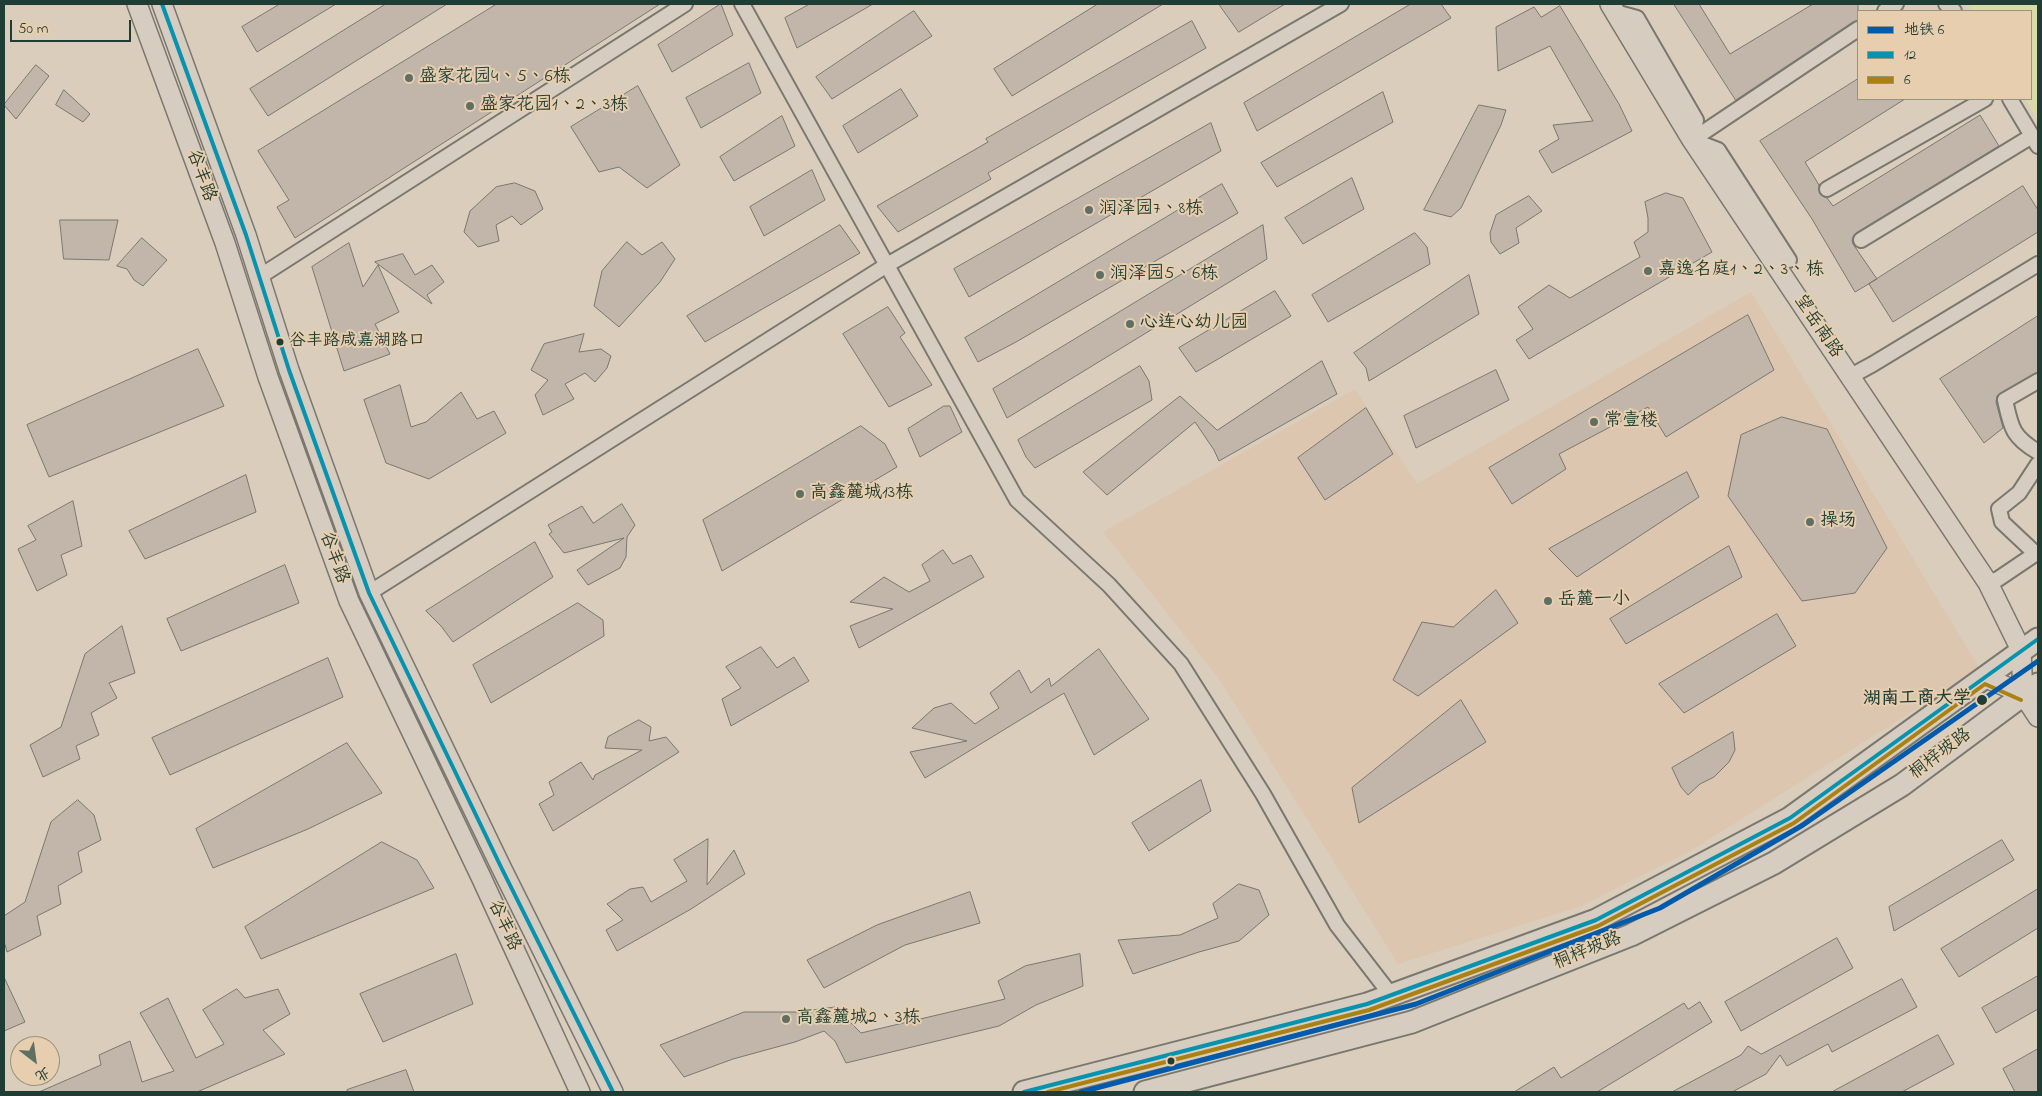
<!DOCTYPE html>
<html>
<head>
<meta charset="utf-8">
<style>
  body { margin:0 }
  #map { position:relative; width:2042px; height:1096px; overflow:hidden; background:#dacdbc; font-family:"Indie Flower","LXGW WenKai TC",sans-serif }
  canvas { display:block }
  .frame { position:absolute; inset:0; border:5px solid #1f3d34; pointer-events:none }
  .legend { position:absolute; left:1857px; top:10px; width:175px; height:90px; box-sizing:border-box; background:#e7ceaf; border:1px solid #97947e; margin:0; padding:6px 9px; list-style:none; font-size:15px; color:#1f3d34 }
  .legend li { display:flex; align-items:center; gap:10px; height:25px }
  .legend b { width:25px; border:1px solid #97947e }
  .north { position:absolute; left:10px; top:1036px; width:50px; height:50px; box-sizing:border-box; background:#e7ceaf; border:1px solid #97947e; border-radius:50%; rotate:150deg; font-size:14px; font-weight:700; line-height:20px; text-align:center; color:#1f3d34 }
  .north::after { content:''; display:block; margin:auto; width:18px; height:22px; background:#606f64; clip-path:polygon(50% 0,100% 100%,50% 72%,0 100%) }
  .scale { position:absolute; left:10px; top:20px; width:121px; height:22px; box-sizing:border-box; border:2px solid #1f3d34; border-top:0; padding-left:6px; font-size:15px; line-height:18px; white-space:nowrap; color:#1f3d34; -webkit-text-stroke:4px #e7ceaf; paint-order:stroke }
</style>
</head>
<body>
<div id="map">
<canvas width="2042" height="1096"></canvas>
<div class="frame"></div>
<ul class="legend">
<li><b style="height:6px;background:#005bac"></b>地铁 6</li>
<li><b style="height:6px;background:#0693af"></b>12</li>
<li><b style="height:6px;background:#ab8112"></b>6</li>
</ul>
<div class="north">北</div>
<div class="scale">50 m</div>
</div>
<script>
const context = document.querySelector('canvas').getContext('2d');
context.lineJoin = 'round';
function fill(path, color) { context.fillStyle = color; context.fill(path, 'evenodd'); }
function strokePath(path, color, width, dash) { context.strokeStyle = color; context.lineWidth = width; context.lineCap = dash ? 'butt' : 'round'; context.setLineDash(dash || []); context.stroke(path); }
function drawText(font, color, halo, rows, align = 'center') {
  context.font = font + ' "Indie Flower","LXGW WenKai TC",sans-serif'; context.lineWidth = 4; context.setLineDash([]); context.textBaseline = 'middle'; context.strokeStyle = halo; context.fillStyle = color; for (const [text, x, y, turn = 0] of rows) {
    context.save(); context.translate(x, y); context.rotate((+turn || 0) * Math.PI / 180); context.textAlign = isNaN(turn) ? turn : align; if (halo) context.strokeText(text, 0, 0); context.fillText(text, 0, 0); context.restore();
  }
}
const built = new Path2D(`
  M1751,292L1980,669L1692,850L1581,906L1398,964L1219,679L1103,532L1355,389L1417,484Z`);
const green = new Path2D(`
  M1967,4H2038V121L2025,99H2031V11H1972Z`);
const building = new Path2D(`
  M280,4H336L257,52L242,27Z
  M386,4H447L268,116L250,89Z
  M497,4H660L295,238L277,207L289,200L258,151Z
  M721,4L733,35L672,72L658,45Z
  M810,4H873L797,48L785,18Z
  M1098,4H1163L1012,96L994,69Z
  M1219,4H1285L1239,32Z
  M1411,4H1441L1451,18L1257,131L1244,103Z
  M1674,4H1699L1730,54L1813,4H1858V20L1853,22L1736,100Z
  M1560,6L1619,104L1632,131L1552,173L1539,151L1559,139L1553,125L1593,121L1550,46L1498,71L1496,27L1534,7L1541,17Z
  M914,11L932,36L832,99L816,77Z
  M1192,21L1206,48L988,173L991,179L898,232L877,206L988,142L986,139Z
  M749,63L761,93L701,128L686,98Z
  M36,65L49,76L16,119L4,105Z
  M1858,79V99H1905L1805,162L1819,185L1820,194L1827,198L1833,206L1980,115L1999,146L1856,233L1852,240L1853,244L1877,279L1855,292L1812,219L1760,141Z
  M638,86L680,165L647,188L619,167L599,172L571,127Z
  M901,89L918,116L858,153L843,126Z
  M64,90L90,114L83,122L56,105Z
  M1383,92L1393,122L1277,187L1261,163Z
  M1479,105L1506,110L1501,125L1461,208L1451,217L1424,210Z
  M782,116L795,146L734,181L720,157Z
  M1211,123L1221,151L969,297L954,269Z
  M812,170L825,200L764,236L750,207Z
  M1352,178L1364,209L1303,244L1285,218Z
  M515,183L535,191L543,209L521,225L512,216L496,225L499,241L478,247L464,232L470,211L496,187Z
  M1222,184L1238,213L1016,342L978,362L965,338Z
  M2023,186L2038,210V232L1893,322L1869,284Z
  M1666,193L1683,198L1712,252L1529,359L1516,340L1533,329L1518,307L1549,285L1570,298L1640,257L1634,242L1648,232V218L1645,202Z
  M1529,196L1542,211L1516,228L1519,243L1500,254L1491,242L1490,233L1496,215Z
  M60,220H118L109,260L64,259Z
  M840,225L860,253L705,342L687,316Z
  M1263,225L1267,259L1007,418L993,389Z
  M1415,233L1427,247L1430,264L1328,322L1312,295Z
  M142,238L167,260L143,286L134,280L127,269L117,266Z
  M627,242L642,255L662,242L675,259L660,282L619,327L594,306L602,271Z
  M349,243L363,287L378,265L399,312L375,324L390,354L344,371L312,267Z
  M403,254L415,275L432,265L444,282L427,295L432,304L375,262Z
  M1469,275L1479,314L1369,381L1366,368L1354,353Z
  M1275,291L1291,316L1196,372L1179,348Z
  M888,307L905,333L900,337L932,385L889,407L843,334Z
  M1748,315L1774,370L1666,437L1648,407L1559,454L1566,469L1512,504L1489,468Z
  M2038,316V372L1997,396L1996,402L2003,428L1984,443L1940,379Z
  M584,334L579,352L601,349L611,356L607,368L595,382L585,373L565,384L574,399L543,415L535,395L548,380L531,370L544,344Z
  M198,349L224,406L49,477L27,425Z
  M1322,361L1337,394L1219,461L1214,450L1195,422L1107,495L1083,472L1180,396L1217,430Z
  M1140,366L1149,381L1152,400L1035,468L1026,457L1018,440Z
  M1496,370L1509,400L1416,448L1404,416Z
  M400,385L411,427L426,422L461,392L477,419L494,411L506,433L429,479L386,463L364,400Z
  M944,406H950L962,432L920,457L908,429Z
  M1366,408L1393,454L1325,500L1298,458Z
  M1782,417L1827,429L1887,548L1855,593L1802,601L1728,496L1741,435Z
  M861,426L885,444L897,467L722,571L703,520Z
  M1687,472L1699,497L1577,577L1549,549Z
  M246,475L256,512L145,559L129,531Z
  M73,501L82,546L61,555L67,575L37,591L18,549L36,540L28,526Z
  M622,504L635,525L627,537L626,557L620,568L588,585L577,570L624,538L564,553L549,534L552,532L548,525L582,506L593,523Z
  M535,542L553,577L453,642L441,626L426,611Z
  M1729,546L1742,577L1626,644L1610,619Z
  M943,550L953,564L971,555L984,577L859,648L850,626L893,609L850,602L884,577L909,592L930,581L922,565Z
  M285,565L299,603L181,651L167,619Z
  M1496,590L1518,623L1418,696L1393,680L1422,622L1453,627Z
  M578,603L603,620L604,636L491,703L473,665Z
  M1777,614L1796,646L1684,713L1659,684Z
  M122,626L135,673L109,683L117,698L91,713L99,735L76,746L80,759L43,777L30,745L61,727L85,654Z
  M761,647L777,668L794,657L809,681L731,726L722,699L741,688L726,667Z
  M1099,649L1149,719L1094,755L1064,693L925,778L910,752L967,741L912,728L934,708L951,703L975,724L999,708L990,693L1019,670L1031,693L1049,678L1051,686Z
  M328,658L343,697L170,775L152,738Z
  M1461,700L1486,742L1359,823L1352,788Z
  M639,720L651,727L649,741L666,737L679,752L553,831L539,804L554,795L549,782L581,762L593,780L595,775L642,750L605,748L608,737Z
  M1733,732L1735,750L1729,762L1714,777L1700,784L1688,795L1681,787L1672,768Z
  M347,743L382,793L308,829L213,868L196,829Z
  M1201,780L1211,811L1149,851L1132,823Z
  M78,800L94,815L101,840L78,852L82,872L58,886L61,904L37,916L41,935L7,952L4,941V916L25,902L51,822Z
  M708,839L707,885L734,850L745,874L691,909L617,951L606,930L623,920L607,904L630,889L643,887L651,902L687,881L674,860Z
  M2002,840L2014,860L1894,931L1889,907Z
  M382,842L417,860L434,888L261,959L245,927Z
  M1239,884L1259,890L1269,915L1239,941L1199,952L1133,974L1118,940L1180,935L1218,918L1213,904Z
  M2038,889V928L1959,977L1941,949Z
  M970,892L980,923L905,945L824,988L807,960L877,925Z
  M1837,938L1853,968L1741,1031L1725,1002Z
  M456,954L473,1004L383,1042L360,994Z
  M1080,954L1083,986L1036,1005L999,1026L846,1063L835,1041L824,1031L795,1042L733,1059L684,1077L660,1045L744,1012H797L835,1007L861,1033L1005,999L998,981L1025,966Z
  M2038,976V1009L1996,1033L1982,1008Z
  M4,977L25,1022L4,1031Z
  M1902,979L1917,1007L1832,1052L1828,1044L1787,1066L1780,1055L1766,1074L1732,1092H1672L1741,1055L1748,1046L1761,1054Z
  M237,989L245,998L278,989L290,1014L263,1030L285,1054L197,1092H39L101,1065L99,1055L130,1041L142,1082L174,1071L140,1013L168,998L196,1058L224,1044L203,1010Z
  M1700,1002L1712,1022L1597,1092H1514L1554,1067L1561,1078L1684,1003L1688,1009Z
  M1938,1035L1954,1064L1902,1092H1832Z
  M2038,1049V1092H2015L2003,1069Z
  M406,1070L414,1092H347V1090Z`);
const street = new Path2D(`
  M742,4L1017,500L1109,585L1181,664L1263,794L1337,925L1391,995
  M1946,4L1954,11
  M1885,11L1896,4
  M1615,12L1637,18L1696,120L1692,140
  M2010,99L2038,146
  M1692,140L1858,29
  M1692,140L1718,150L1789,260
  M1827,189L1985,99
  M1861,240L2032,136
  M259,277L685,4
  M1851,376L1873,364L2038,264
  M2038,381L2005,400C2011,427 2012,437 2038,452
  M2036,554L2002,522L1999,509L2019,493L2038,464
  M1988,583L1998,579L2038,552
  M369,593L887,265L1341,4`);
const secondary = new Path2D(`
  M137,4L225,243L268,377L349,601L481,877L580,1092
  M162,4L246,235L289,370L369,593L501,867L613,1092
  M1610,4L1692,140L1988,583L2021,650L2023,694L2038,717
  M1984,677L2023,694`);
const primary = new Path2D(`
  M1024,1092L1367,1004L1596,920L1790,818L2038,639
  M1145,1092L1412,1022L1631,935L1774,863L1902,785L2038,684`);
const bus1 = new Path2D(`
  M162,4L246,235L289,370L369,593L501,867L613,1092
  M1024,1092L1367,1004L1596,920L1790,818L2038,639`);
const bus2 = new Path2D(`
  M1048,1092L1369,1010L1598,926L1794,823L1985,684L2021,700`);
const metro1 = new Path2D(`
  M1081,1092L1416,1004L1660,908L1803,825L2038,661`);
const markers = [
  [409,78,5,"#606f64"],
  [470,106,5,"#606f64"],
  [1089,210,5,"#606f64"],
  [1648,271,5,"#606f64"],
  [1100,275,5,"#606f64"],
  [1130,324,5,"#606f64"],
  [280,342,4.5,"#1f3d34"],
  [1594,422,5,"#606f64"],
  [800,494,5,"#606f64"],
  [1810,522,5,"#606f64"],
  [1548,601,5,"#606f64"],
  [1982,700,6,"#1f3d34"],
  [786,1019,5,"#606f64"],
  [1171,1061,4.5,"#1f3d34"]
];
const busNames = [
  ["谷丰路咸嘉湖路口",289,342]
];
const poiNames = [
  ["盛家花园4、5、6栋",419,78],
  ["盛家花园1、2、3栋",480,106],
  ["润泽园7、8栋",1099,210],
  ["嘉逸名庭1、2、3、栋",1658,271],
  ["润泽园5、6栋",1110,275],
  ["心连心幼儿园",1140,324],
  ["常壹楼",1604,422],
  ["高鑫麓城13栋",810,494],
  ["操场",1820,522],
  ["岳麓一小",1558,601],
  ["高鑫麓城2、3栋",796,1019]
];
const streetNames = [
  ["谷丰路",200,176,70],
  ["望岳南路",1817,327,56],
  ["谷丰路",333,558,70],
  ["桐梓坡路",1941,755,-37],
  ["谷丰路",503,926,65],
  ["桐梓坡路",1588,952,-22]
];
const stopNames = [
  ["湖南工商大学",1971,700]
];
fill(built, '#dcc6af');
fill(green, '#d8daa8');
fill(building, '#c1b6a9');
strokePath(building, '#79786f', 1);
strokePath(street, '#79786f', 18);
strokePath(secondary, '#79786f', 22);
strokePath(primary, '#79786f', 25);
strokePath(street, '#d6ccc0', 14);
strokePath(secondary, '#d6ccc0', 19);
strokePath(primary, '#d6ccc0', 21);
strokePath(bus1, '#0693af', 4);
strokePath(bus2, '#ab8112', 4);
strokePath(metro1, '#005bac', 5);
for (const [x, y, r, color] of markers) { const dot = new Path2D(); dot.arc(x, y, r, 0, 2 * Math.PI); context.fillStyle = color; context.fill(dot); strokePath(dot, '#e7ceaf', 2); }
drawText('17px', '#1f3d34', '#e7ceaf', busNames, 'left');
drawText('18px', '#1f3d34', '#e7ceaf', poiNames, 'left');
drawText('18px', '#1f3d34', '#e7ceaf', streetNames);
drawText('bold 18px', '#1f3d34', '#e7ceaf', stopNames, 'right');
</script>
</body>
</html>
